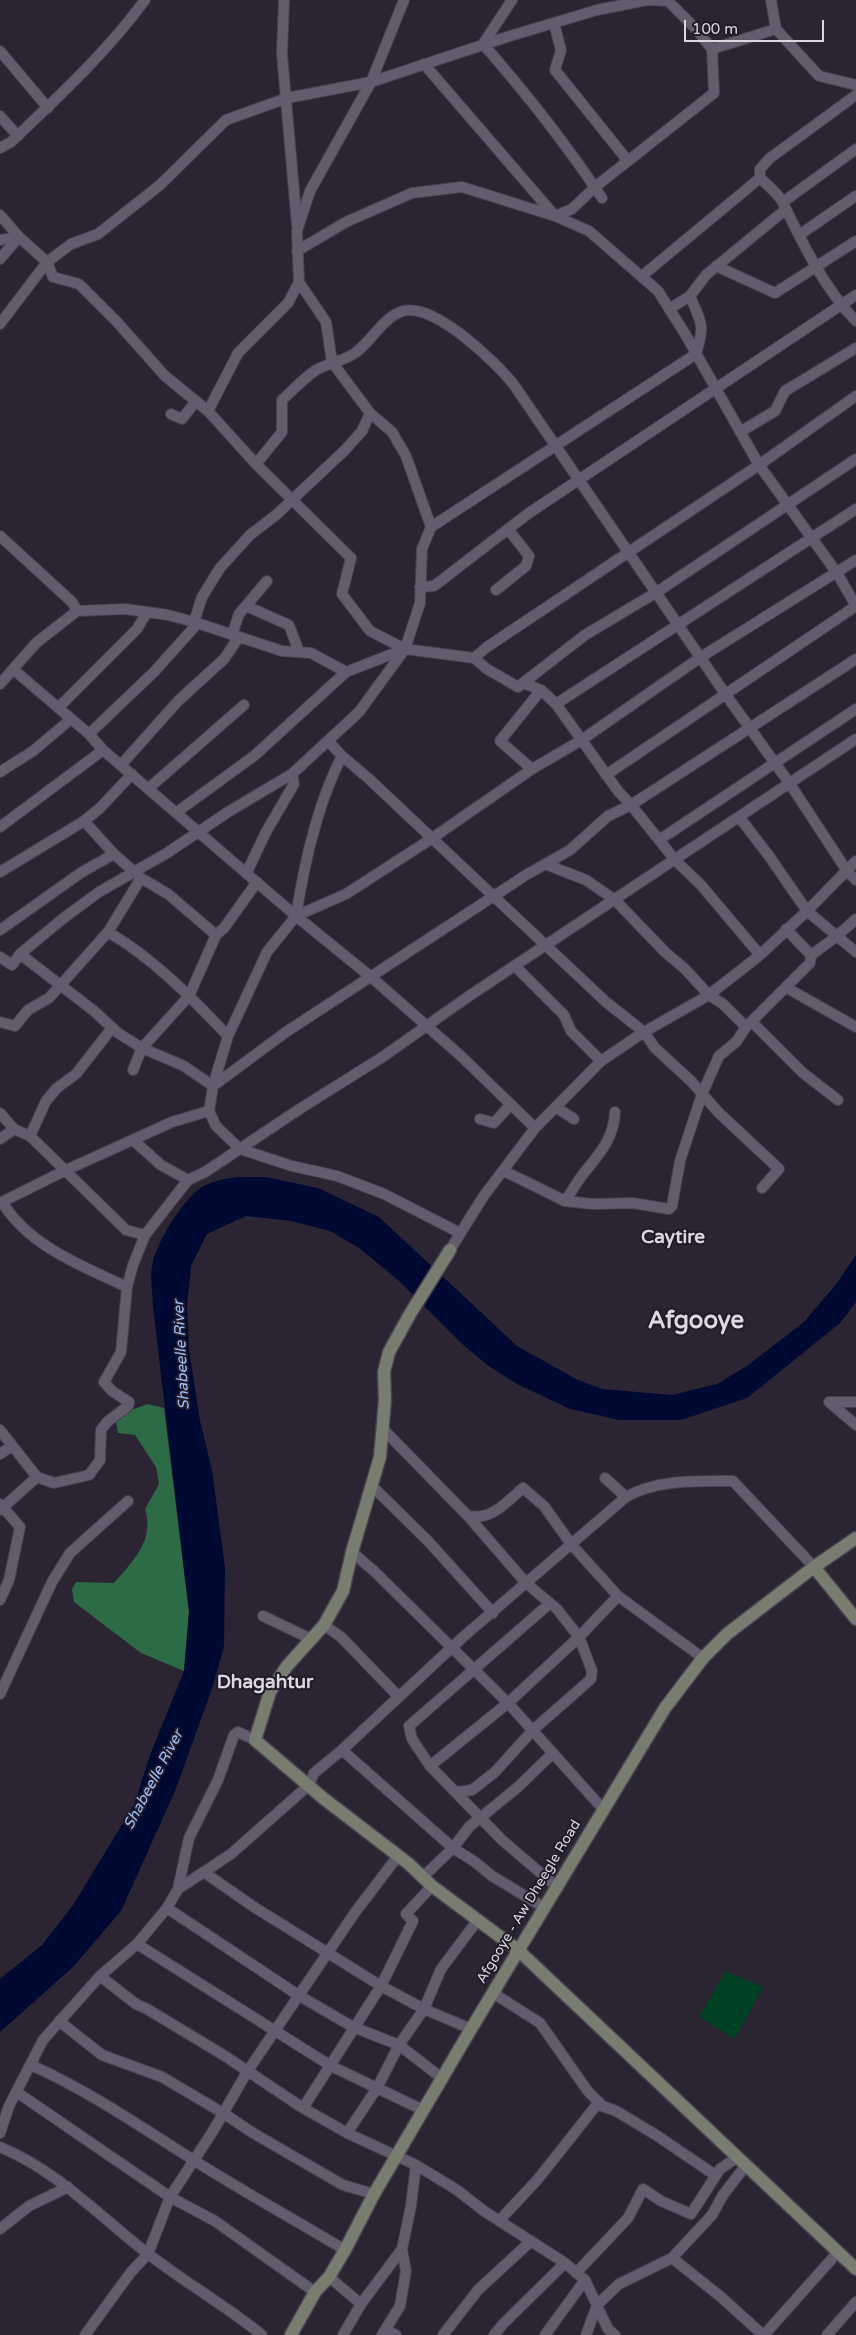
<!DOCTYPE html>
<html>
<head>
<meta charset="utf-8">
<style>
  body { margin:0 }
  #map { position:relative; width:856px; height:2335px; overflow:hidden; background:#2a2433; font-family:"Varela Round",sans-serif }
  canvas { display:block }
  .scale { position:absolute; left:684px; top:20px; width:140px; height:22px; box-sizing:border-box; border:2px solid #dcd8e2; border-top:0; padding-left:6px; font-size:15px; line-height:18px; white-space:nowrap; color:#dcd8e2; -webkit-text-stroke:4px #201a29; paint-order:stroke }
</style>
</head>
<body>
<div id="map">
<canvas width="856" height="2335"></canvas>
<div class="scale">100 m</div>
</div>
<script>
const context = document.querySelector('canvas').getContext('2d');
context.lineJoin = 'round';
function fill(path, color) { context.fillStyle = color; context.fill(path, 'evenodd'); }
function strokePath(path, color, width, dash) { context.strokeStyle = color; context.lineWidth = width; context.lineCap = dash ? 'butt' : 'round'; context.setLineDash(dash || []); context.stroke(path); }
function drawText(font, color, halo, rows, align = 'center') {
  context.font = font + ' "Varela Round",sans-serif'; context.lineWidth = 4; context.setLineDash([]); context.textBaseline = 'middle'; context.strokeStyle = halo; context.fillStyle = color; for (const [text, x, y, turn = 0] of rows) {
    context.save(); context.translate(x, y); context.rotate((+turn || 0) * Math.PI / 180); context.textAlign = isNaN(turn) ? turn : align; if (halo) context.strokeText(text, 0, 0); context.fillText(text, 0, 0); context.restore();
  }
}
const green = new Path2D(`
  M725,1971L763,1987L735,2039L699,2017Z`);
const forest = new Path2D(`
  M148,1404L164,1408L189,1612L184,1671L141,1653L74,1602L72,1589L76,1582L114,1583C133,1561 155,1540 145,1509L159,1484L156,1467L135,1435L118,1433L116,1422L131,1410Z`);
const water = new Path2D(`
  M239,1177H266L318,1188L379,1217L517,1346L576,1379L602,1389L672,1395L717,1384L747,1366L804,1322L837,1283L856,1255V1302L840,1323L747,1398L681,1420H619L570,1409L517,1384L490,1367L461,1343L398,1280L359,1248L330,1231L291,1221L246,1216L207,1234L191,1266L187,1307L189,1350L200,1421L212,1470L225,1567L224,1647L212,1689L175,1791L121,1911L73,1967L0,2032V1979L42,1945L73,1905L134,1805L150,1755L184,1671L189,1612L153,1307C153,1293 149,1274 153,1261C159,1239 183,1199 202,1187C213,1181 226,1178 239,1177Z`);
const street = new Path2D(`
  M284,0L282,54L297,225
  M404,0L371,82L310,191L297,231L299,282L326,322L332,362L370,413L392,432L406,456L431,527L422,549L420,603L405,649L359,712L292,774L228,812L167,853L99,892L65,917L20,954L94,1011L118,1033L142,1048L184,1066L213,1086L286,1032L526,875L570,850L608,816L631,805L856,659
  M512,0L483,44C526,93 566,144 602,198
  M771,0L776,29L819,76L856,85
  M554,23L561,50L555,70L628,161
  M0,51L48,108
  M424,64L555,216L572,209L595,187L714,93L712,49
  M856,95L770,158L760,169V178C767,185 779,194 783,203C803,244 824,288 856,321
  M0,116L18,136
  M0,148L11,142C58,97 106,53 145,0
  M783,202L856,149
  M0,215L19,237L0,259
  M799,235L856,196
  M0,240L19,237L47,262L53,277L79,284L117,322L165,376L208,411L256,464L351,558L342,594L370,631L405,649L474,658L487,669L518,687L523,683L541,690L556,704L618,791L631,805L676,861L701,885L760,955
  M297,251L346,222L412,193L462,187L555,216L589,231L658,291L684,332L759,465L837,573L856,606
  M716,266L775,293L856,241
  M642,276L760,178
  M669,309L690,296L706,275L785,210
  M0,324L47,262L71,244L98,234L160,185L226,120L287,98L371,82L510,36L597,10L647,0L668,1L696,29L712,49L776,29
  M208,411L238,353L288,303L299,282
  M171,414L182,419L196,401
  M740,432L775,411L785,391L856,348
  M256,464L282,432V400C293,390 304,378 316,370C328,363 344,361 355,353C371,342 381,320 400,312C431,299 496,362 514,385L726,695L790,784L847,871L856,880
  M431,527L696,354C705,323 702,325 690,296
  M0,536L72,602L77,611
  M420,587L434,586L529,513L856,295
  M496,590L526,566L529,556L508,529
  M246,606L289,625L299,652
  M194,622L202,597L220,568L250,535L276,515L345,450L362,431L370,413
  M232,635L239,614L267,581
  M474,658L487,647L759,465L856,396
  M14,670L89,734L103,750L296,916L371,977L461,1056L535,1128
  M523,683L585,635L657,592L856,459
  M0,684L36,643L77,611L125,609L168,615L194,622L282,651L311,653L346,672L405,649
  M556,704L856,509
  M58,708L137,629L147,612
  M89,734L154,672L198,623
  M329,742L342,756L368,778L606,1002L644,1032L655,1048L691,1081L718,1112L779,1169L762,1188
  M121,765L178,701L224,659L239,637
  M532,769L500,741L541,690
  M0,772L33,751L71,719
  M606,775L856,606
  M149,788L244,705
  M177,812L254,756L346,672
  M740,818L769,856L807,911L856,952
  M84,821L114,854L141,878L168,894L216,935
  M0,827L103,750
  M659,840L856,709
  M545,864L586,880L615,900L665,952L685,969L709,995L723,1004L746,1027
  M0,872L84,821L100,808L132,774
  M247,872L266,832L294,784L292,774
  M296,916C304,865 318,802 342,756
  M0,930L82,872L114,854
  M108,932C153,958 192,998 228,1036
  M811,955L836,937L856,919
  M0,957L12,965L20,954
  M515,966L564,1015L571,1031L601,1061
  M787,988L856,1027
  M0,1022L15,1026L28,1010L49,998L108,932L141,878
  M752,1022L803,1073L838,1100
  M133,1070L142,1048L189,996L216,935L224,928L257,882
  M557,1108L574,1119
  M0,1113L14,1129L30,1136L126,1230L145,1235
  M480,1119L494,1123L510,1105
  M30,1136L46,1101L57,1088L76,1074L112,1028
  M0,1139L14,1129
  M133,1140L161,1165L188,1180
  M504,1171L565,1201L593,1204L633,1203L669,1209L672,1206L680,1161L702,1094L719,1056L736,1042L746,1027L810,963L811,955L786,929
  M565,1201C573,1190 579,1178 588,1168C602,1151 614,1136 615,1112
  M2,1202C29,1246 82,1266 127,1287
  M0,1203L64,1171L172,1122L209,1111
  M460,1233L384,1194L337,1176L292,1166L240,1149L216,1126L209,1111L213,1086L228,1036L267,952L296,916L346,894L431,839L532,769L580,741L701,657L856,560
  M450,1250L483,1197L535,1128L601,1061L644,1032L709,995L760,955L807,911L856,861
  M829,1402L856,1425
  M829,1402H856
  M383,1429L468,1516L526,1583L557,1609L579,1637L592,1671L591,1679L533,1730L495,1772L472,1790L457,1792
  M0,1430L37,1477L54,1483L89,1475L100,1460L101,1430L107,1422L128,1406L129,1402L112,1391L104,1382L121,1352L127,1287L133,1265L145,1235L188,1180L205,1172L298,1110L384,1056L469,996L856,739
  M0,1454L12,1446
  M605,1478L626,1497
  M372,1486L428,1541L493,1613
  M0,1504L20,1527L9,1580L0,1600
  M0,1510L37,1477
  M468,1516C493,1520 505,1503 523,1488L544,1506L571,1544L618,1596L703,1658
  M352,1552L375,1572L508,1703L603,1809
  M549,1604L409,1726L412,1739L430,1766L502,1840L557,1887
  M263,1616L311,1639
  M324,1625L341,1637L399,1697
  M0,1694L52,1582L70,1553L128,1501
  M342,1750L453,1848L475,1862L492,1876L545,1908
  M430,1766L508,1703L579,1637L618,1596
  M205,1873L254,1907L381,1986L424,2009L471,2029
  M423,1877L453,1848L469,1827L518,1787L553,1753
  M178,1889L231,1854L309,1785L314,1773L342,1750L463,1637L626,1497C657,1479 699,1481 733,1481L814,1567
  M167,1908L298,1995L353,2027L399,2045L443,2079
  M137,1944L331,2066L423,2110
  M100,1976L136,2004L147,2009L225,2056L303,2108L347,2133L416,2165L457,2190L484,2211L565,2263L585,2280L608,2329L615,2335
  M493,1993L540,2023L587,2090L602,2106L616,2111L656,2135L715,2175
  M59,2021L102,2055L162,2077L223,2113L253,2133L343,2185L374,2194
  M31,2065C89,2091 141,2127 195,2161C244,2192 295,2220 345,2250
  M18,2093L170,2197L215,2221L315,2292
  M303,2108L381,1986L413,1921L406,1914L432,1886
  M0,2133L9,2106L43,2040L100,1976L137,1944L167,1908L178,1889L189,1838L218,1780L234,1735L238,1732L255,1740
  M347,2133L377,2088L399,2045L424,2009L441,1969L477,1921
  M0,2147C58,2171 99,2216 147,2253C184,2282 225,2305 262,2335
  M499,2221L538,2179L599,2102
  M0,2229L29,2206L68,2187
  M672,2258L721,2297L763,2335
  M576,2273L628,2218L643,2189L661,2201L691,2214L720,2169L738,2157
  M329,2277L361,2304L343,2335
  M361,2304L402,2249
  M386,2330L396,2335
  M85,2335L131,2272L148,2254L170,2197L213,2131L247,2072L356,1911L398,1856
  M382,2335L400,2306L406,2271L402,2249L411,2206L416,2165
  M443,2335L478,2290L531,2241
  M494,2335L503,2324L565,2263
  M545,2335L585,2280
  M586,2335L597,2305L619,2284L672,2258L712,2215L723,2195L746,2165
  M764,2335L838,2252
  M827,2335L856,2302`);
const secondary = new Path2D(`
  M450,1250L410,1314L389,1352L384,1372L385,1400L380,1457L352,1552L343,1591L324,1625L287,1666L270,1692L255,1740L323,1798L409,1864L432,1886L518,1950L856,2269
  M814,1567L856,1619
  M291,2335L315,2292L329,2277L345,2250L374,2194L471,2029L665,1708L703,1658L727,1634L814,1567L856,1538`);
const streetNames = [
  ["Afgooye - Aw Dheegle Road",529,1902,-59]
];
const waterNames = [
  ["Shabeelle River",182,1355,-93],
  ["Shabeelle River",154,1780,-62]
];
const districtNames = [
  ["Caytire",673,1238],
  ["Dhagahtur",265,1683]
];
const townNames = [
  ["Afgooye",696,1322]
];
fill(green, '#024224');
fill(forest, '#2d6a46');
fill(water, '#000932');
strokePath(street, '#47424e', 12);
strokePath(secondary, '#47424e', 15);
strokePath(street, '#635c6e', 10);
strokePath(secondary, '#797d70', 12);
drawText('14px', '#dcd8e2', '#201a29', streetNames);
drawText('italic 15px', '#9dc2fd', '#201a29', waterNames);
drawText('bold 19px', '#dcd8e2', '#201a29', districtNames);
drawText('bold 24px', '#dcd8e2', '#201a29', townNames);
</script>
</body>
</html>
